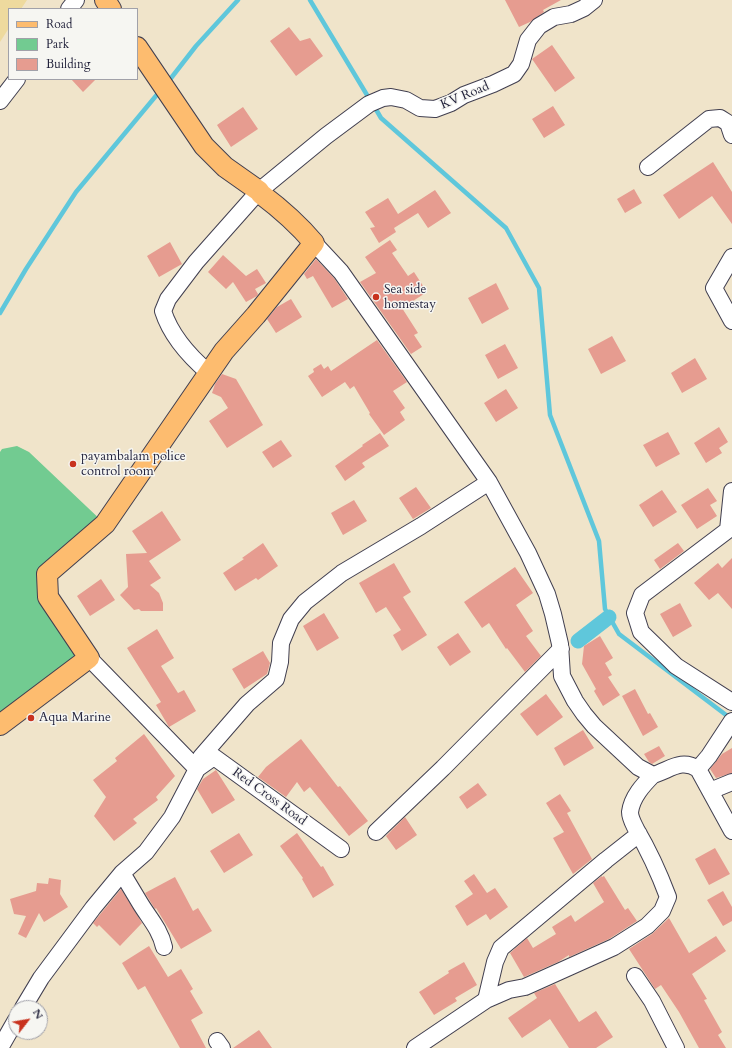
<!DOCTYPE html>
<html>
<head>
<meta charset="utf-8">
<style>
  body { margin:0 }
  #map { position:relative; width:732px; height:1048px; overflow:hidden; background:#f0e4ca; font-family:Cardo,serif }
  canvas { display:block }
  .legend { position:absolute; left:8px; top:8px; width:130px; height:72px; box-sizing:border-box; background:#f6f6f2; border:1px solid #a1a1a9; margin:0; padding:5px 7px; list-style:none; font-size:12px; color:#22223b }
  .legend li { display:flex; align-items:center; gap:8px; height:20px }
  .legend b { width:20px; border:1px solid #a1a1a9 }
  .north { position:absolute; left:8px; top:1000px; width:40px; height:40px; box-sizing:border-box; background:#f6f6f2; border:1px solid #a1a1a9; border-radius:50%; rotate:59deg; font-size:11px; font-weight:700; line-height:16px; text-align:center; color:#22223b }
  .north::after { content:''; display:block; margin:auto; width:14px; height:18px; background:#c8321e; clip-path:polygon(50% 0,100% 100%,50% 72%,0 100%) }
</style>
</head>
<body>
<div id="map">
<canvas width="732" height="1048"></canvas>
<ul class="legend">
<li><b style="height:5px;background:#fdbc6f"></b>Road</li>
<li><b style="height:11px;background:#72cb91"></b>Park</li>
<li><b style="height:11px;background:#e69c90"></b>Building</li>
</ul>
<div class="north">N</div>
</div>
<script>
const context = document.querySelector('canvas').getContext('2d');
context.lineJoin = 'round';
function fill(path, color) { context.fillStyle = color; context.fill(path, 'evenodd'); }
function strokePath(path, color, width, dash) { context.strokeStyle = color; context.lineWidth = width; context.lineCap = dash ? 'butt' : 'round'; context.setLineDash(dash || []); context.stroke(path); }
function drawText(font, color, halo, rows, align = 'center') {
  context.font = font + ' Cardo,serif'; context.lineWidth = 3; context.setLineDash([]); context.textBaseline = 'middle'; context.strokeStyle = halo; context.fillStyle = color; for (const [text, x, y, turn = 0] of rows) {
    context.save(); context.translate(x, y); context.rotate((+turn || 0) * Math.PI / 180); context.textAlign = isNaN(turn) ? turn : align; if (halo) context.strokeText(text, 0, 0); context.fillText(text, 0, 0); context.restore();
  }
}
const green = new Path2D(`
  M17,446L29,452L105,524L47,575L89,658L0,725V452L2,449Z`);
const sand = new Path2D(`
  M0,0H27L21,9H9V28L0,42Z`);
const stream = new Path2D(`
  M310,0L370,100
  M168,82L196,46L238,0
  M374,106L381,118L506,228L539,288L550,415L599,541L605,609L619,634L730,718
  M0,313L26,269L76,192L160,91`);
const canal = new Path2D(`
  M578,641L609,617`);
const building = new Path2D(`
  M505,0H561L543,10L544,12L530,22L519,27Z
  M289,27L300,41L310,38L323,56L296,76L270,41Z
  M552,45L575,78L555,92L532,59Z
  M71,79H96L83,92Z
  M553,106L565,125L544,138L532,119Z
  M243,107L258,129L231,147L217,125Z
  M713,162L732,192V224L712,196L679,219L663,195Z
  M634,189L642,203L625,213L617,199Z
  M435,190L451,213L428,228L418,213L394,228L396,232L379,243L370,228L375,227L365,212L388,198L398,214Z
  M390,240L397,250L392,253L408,276L414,272L427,292L402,308L418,333L414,335L422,347L411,354L360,282L376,273L365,257Z
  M170,242L182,264L159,277L147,256Z
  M223,255L246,276L257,269L266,283L255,289L258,294L257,296L246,302L233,282L226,289L208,272Z
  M316,259L334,278L348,299L332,308L313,276L307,279L304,274Z
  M496,283L509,309L482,324L468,298Z
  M291,299L302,317L276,333L267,319L277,307Z
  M612,336L626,361L601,374L588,349Z
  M377,340L407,382L393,391L405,408L400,412L405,420L384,435L369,414L370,413L354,386L350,389L345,382L322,397L308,376L314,372L313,369L321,364L324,369L328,366L331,371Z
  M505,344L518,368L498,379L485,355Z
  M695,358L707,379L682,393L671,373Z
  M222,374L236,379L263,425L227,448L209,421L228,408L221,397L212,393L215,384Z
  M506,389L518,408L496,422L484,403Z
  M719,427L728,442L719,448L722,453L706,463L694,443Z
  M668,432L680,454L656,467L643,445Z
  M380,433L389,446L362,463L365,467L345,481L335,466L363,446L362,445Z
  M281,440L292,456L273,468L262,452Z
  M416,487L431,508L413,519L399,498Z
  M708,488L717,501L710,505L717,516L697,529L681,505Z
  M662,490L677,512L653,527L639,505Z
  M354,500L367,521L343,535L331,513Z
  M162,511L181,540L149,561L161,578L150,585L159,593L163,603V611H141L139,609L134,610L120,595L128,587L126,554L147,553L132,531Z
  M263,543L278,566L258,580L256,578L235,591L223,573L244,559L242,558Z
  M678,543L684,551L660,569L654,560Z
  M732,558V609L718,593L709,600L694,583L718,563L722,568Z
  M394,563L411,592L403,597L427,635L402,651L393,635L401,630L386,607L376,613L359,583Z
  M515,567L533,593L516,605L533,631L526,636L541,656L525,672L507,648L506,649L489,623L482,628L464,602Z
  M101,579L115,600L90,616L77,596Z
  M680,603L692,626L673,637L660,614Z
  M324,613L339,638L317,651L303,626Z
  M157,629L174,658L161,666L178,693L184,690L196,711L169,727L156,705L161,702L127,648Z
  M458,633L471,652L450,666L437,647Z
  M600,636L613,658L605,663L612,675L608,677L620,695L603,706L594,691L596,689L582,664L584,646Z
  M263,651L270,663L267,674L244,689L232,669Z
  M635,689L648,714L650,713L658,727L643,736L622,696Z
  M546,694L563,717L537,736L520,714Z
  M583,730L594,748L564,766L554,748Z
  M144,734L175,776L156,797L158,800L133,819L137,823L114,841L94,816L106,797L93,780L117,761L115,758Z
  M301,739L338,787L340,786L368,821L349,836L310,787L304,792L297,782L286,797L258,777L266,767Z
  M659,746L665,756L652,764L649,762L644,754Z
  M732,748V773L716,778L710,769L722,754Z
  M216,770L235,800L212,814L197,789L203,779Z
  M478,783L487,795L467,809L459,797Z
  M560,794L571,811L567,813L592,859L573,874L553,838L564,832L546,803Z
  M405,817L417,835L396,850L386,836Z
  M239,833L253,855L224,873L210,851Z
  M297,833L321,867L323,866L334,885L313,898L302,879L303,878L280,846Z
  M715,848L730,874L709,885L695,859Z
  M474,874L487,893L495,888L508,907L490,920L486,914L467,926L455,906L473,894L464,881Z
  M602,876V877L604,876L625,910L628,908L637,921L609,939L569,957V955L558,962L524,977L510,953L527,938L533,948L556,934L552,927L571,915L575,922L604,902L593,883Z
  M175,877L193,911L198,908L212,931L181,949L156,908L155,909L145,893Z
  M49,878L61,880L60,894L68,907L44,922L39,913L26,938L18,934L26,916L14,914L10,899L36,891L37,883L48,884Z
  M121,889L142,923L120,946L99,925L97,927L93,923Z
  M723,891L732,907V921L723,926L707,900Z
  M669,918L689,953L716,936L726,951L692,974L707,999L704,1000L722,1032L718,1035L726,1048H699L679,1012L661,985L655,989L629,949L652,934Z
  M149,946L168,977L181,969L193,989L190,991L203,1013L191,1020L206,1048H180L145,986L138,990L122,963Z
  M464,962L477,985L455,998L457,1001L434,1015L419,992L449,973L448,971Z
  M555,984L579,1022L596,1011L613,1037L596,1048H569L550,1019L522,1038L508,1018L537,998L534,993Z
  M259,1030L272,1048H233Z`);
const minor = new Path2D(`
  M69,9L76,0
  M0,101L17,79
  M648,167L709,119L720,118L728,123L732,135
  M314,243L341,272L489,482L528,553L547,594L553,614L560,644L562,676L575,701L584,714L594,726L638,767L653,775C670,770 681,758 698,769L732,831
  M732,257L714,288L732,321
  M209,373C189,356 171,336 163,311L168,299L196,262L259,191L326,136L369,104L383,98L391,97L406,100L420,108L435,109L451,103L464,95L493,84L514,74L521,64L528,40L539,26L554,17L571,14L584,8L594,0
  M732,491L728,530L642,595L635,613L641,632L676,666L732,702
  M89,658L197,769L214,757L341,849
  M698,769L709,756L732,721
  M710,791L732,782
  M376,832L443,768L561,649
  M122,873C128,883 134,893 140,903C149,918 160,929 164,947
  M635,976L652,1001L676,1048
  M486,1000L495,962L501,948L606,860L639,834
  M23,1008L41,978L93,908L122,873L146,852L172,817L197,769L201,757L247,704L276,679L280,662L281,643L291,619L305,602L342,573L421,526L489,482
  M217,1041L222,1048
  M0,1048L16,1020
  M415,1048L486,1000L509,990L525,987L614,947L647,926L662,911L668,897C659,873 649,851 636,829C633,823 630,818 630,812C632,797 643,785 653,775`);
const major = new Path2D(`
  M105,0L111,9
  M0,725L89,658L48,597L47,574L105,524L224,351L256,315L314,243C298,224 281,209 261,194L259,191L225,167L204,146L137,47`);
const markers = [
  [376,297,4,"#c8321e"],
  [73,464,4,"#c8321e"],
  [31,718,4,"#c8321e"]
];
const streetNames = [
  ["KV Road",465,96,-23],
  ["Red Cross Road",269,797,36]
];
const poiNames = [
  ["Sea side",384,290],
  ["homestay",384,305],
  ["payambalam police",81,457],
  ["control room",81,472],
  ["Aqua Marine",39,718]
];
fill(green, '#72cb91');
fill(sand, '#eeda9e');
strokePath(stream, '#5fc7db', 4.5);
strokePath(canal, '#5fc7db', 15);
fill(building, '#e69c90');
strokePath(minor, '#413f50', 18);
strokePath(major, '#413f50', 22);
strokePath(minor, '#fff', 16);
strokePath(major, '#fdbc6f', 20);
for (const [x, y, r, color] of markers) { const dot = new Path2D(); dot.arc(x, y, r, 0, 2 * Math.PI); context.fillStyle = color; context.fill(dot); strokePath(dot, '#f6f6f2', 1.5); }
drawText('13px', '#22223b', '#f6f6f2', streetNames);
drawText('13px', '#22223b', '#f6f6f2', poiNames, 'left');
</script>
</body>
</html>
